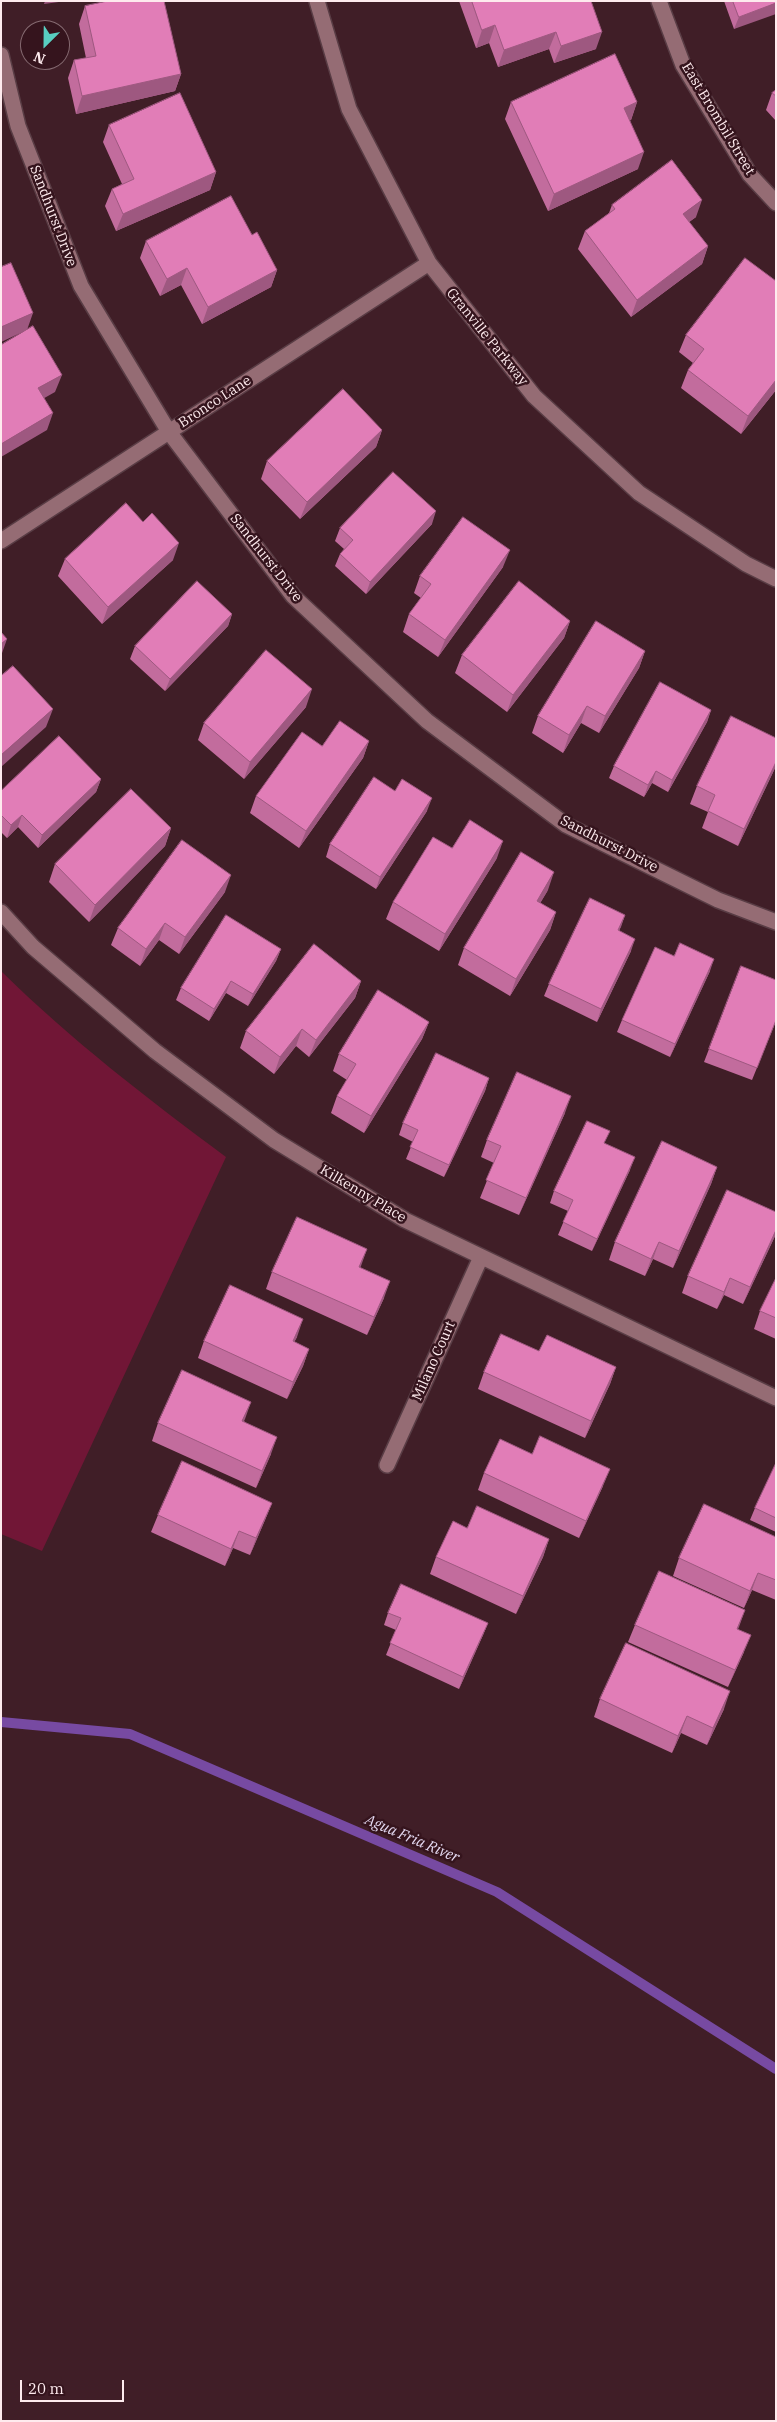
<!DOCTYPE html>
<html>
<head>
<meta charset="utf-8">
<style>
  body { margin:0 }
  #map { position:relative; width:777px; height:2422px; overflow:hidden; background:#401e27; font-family:"IBM Plex Serif",serif }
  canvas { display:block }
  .frame { position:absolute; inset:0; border:2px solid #feebee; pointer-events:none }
  .north { position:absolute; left:20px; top:20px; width:50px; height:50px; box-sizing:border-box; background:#35141d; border:1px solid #856a71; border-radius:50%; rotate:203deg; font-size:14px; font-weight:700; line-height:20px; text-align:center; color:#feebee }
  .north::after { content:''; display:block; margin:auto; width:18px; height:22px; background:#58cec1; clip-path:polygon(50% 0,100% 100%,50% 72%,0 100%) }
  .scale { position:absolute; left:20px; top:2380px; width:104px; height:22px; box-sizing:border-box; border:2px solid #feebee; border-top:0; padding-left:6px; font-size:15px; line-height:18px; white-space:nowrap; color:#feebee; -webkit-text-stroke:4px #35141d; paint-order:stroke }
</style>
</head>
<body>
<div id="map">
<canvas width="777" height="2422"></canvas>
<div class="frame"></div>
<div class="north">N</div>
<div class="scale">20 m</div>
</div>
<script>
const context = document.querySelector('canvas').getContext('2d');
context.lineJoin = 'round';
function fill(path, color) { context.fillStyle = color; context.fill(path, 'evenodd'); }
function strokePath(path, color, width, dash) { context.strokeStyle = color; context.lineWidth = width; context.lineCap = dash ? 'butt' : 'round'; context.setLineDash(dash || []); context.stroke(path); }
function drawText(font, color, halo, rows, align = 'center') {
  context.font = font + ' "IBM Plex Serif",serif'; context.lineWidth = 5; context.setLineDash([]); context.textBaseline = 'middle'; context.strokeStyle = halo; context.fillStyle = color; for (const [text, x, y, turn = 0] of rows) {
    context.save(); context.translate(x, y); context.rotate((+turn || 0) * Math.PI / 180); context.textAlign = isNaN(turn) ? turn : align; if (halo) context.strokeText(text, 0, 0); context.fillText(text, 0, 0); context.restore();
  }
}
const green = new Path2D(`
  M1,971C71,1040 148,1099 226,1157L42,1551L1,1534Z`);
const stream = new Path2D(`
  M1,1722L130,1734L497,1892L776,2069`);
const minor = new Path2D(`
  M317,1L349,109L429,263L534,396L639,493L746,564L776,579
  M659,1L683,65L750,175L776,203
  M1,55L18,126L81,286L169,432L293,596L427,721L566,825L718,900L776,922
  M1,541L429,263
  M1,912L33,947L155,1051L274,1140L405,1220L776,1398
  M387,1465L481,1257`);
const wall = new Path2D(`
  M459,1H591L596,49L554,63L549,49L498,67L489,43L476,48Z
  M724,1H776L734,29Z
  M85,6L181,74L175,91L76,114L68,78L74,60L86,58L79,24Z
  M776,90V121L766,110L772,93Z
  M511,102H637L631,120H630L638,169L548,211L505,119Z
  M109,125L216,172L210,190L116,231L105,206L112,189L122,184L103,142Z
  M612,205L696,217L689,222L708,246L702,264L631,317L578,249L585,231L609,213Z
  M252,235L277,270L271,287L202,324L181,285L160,296L140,258L146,241Z
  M776,281V390L741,434L681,388L688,370L693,363L679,352L686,335Z
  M382,430L376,447L300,519L261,479L267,461Z
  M143,522L173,560L102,624L58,576L65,559Z
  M432,524L366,594L335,566L340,554L344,549L335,541L340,528Z
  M503,567L438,657L403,632L409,614L421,598L414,593L420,576Z
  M232,614L228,626L165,691L130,659L135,646Z
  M570,621L564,638L507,712L455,673L462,655Z
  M645,651L639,668L599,733L581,723L563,753L532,733L538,716Z
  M306,707L244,779L198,740L204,723Z
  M711,710L707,722L668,792L652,783L644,797L609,778L614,766Z
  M776,738V766L738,846L702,828L708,812L690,804L697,786Z
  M369,741L363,758L299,848L250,813L256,796L322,746Z
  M101,779L96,792L38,848L18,827L7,838L1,832V791Z
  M395,791L427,811L376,889L326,857L330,844Z
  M171,828L165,846L89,922L49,882L55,864Z
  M497,858L439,951L386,919L393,902Z
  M548,890L540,903L556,912L550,930L510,996L458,965L464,948Z
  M225,892L179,954L159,940L140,966L111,945L118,928Z
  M625,915L619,931L631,951L597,1022L544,996L549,984Z
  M281,949L276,961L248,1006L226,993L209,1021L176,1000L181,988Z
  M674,956L710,971L670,1057L617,1032L622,1020Z
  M361,981L355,998L309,1057L296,1046L274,1074L240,1048L246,1031Z
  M776,1021L752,1080L704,1062L709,1049Z
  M429,1022L422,1039L364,1133L331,1113L337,1096L347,1080L333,1071L339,1054Z
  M489,1078L485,1091L444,1177L406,1159L413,1142L399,1135L403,1123Z
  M565,1113L519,1215L480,1198L494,1163L481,1157L487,1140Z
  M605,1144L630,1170L592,1251L558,1235L568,1211L550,1203L554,1191Z
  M717,1167L711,1184L673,1268L653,1259L645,1276L609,1260L615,1242Z
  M776,1234L743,1304L724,1295L717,1309L682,1293L688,1276Z
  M360,1268L384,1298L367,1335L266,1289L272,1272Z
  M776,1278V1339L754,1329L760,1311Z
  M297,1337L294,1342L309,1349L303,1366L287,1399L198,1358L204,1341Z
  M539,1351L616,1367L610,1384L585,1438L478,1389L484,1372Z
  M244,1421L271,1454L256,1488L152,1441L158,1423Z
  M776,1463V1532L750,1520L755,1508Z
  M484,1473L603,1486L579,1538L478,1490Z
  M272,1503L265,1520L250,1555L233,1548L225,1566L151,1532L158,1515Z
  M467,1528L549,1539L543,1557L516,1614L430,1574L436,1557Z
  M776,1537V1600L752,1590L744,1608L673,1576L679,1558Z
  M388,1613L488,1623L483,1635L459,1689L386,1655L396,1630L384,1625Z
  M635,1625L738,1629L744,1652L728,1687L628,1642Z
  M600,1699L724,1709L707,1745L681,1733L672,1753L594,1717Z`);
const shadedWall = new Path2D(`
  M45,1H66L44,4Z
  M776,3V14L734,29L739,17Z
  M495,25L489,43L476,48L482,30Z
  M556,32L549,49L498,67L504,50Z
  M602,32L596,49L554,63L561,46Z
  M181,74L175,91L76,114L82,96Z
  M637,102L631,120L618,125L624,108Z
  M644,152L638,169L548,211L554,194Z
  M216,172L210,190L116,231L123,214Z
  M702,200L696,217L677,231L683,214Z
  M708,246L702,264L631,317L637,300Z
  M187,268L181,285L160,296L167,279Z
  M277,270L271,287L202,324L208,307Z
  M33,313L27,330L1,342V327Z
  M62,375L55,392L32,405L38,388Z
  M776,380V390L741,434L748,416Z
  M53,413L47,430L1,457V444Z
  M382,430L376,447L300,519L307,502Z
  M436,511L432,524L366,594L370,582Z
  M179,543L173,560L102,624L108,607Z
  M510,550L503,567L438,657L445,640Z
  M232,614L228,626L165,691L170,679Z
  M570,621L564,638L507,712L513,695Z
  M7,639L1,656V644Z
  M645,651L639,668L599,733L605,716Z
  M312,689L306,707L244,779L250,762Z
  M587,706L581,723L563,753L569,735Z
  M53,709L46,727L1,767V755Z
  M711,710L707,722L668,792L672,780Z
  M369,741L363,758L299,848L306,831Z
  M776,762V766L738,846L744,829Z
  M656,771L652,783L644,797L648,785Z
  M101,779L96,792L38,848L42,835Z
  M432,798L427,811L376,889L380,877Z
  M22,815L18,827L7,838L11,825Z
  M171,828L165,846L89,922L95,905Z
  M503,841L497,858L439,951L445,934Z
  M554,872L548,890L531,919L537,901Z
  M231,875L225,892L179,954L185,937Z
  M556,912L550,930L510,996L516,979Z
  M625,915L621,927L613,942L618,930Z
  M165,923L159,940L140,966L146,949Z
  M635,939L631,951L597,1022L601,1009Z
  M281,949L276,961L248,1006L253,994Z
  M714,959L710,971L670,1057L675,1044Z
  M231,981L226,993L209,1021L214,1009Z
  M361,981L355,998L309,1057L316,1040Z
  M429,1022L422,1039L364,1133L371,1116Z
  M302,1029L296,1046L274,1074L280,1057Z
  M489,1078L485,1091L444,1177L449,1165Z
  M571,1096L565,1113L519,1215L526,1198Z
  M635,1157L630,1170L592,1251L597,1239Z
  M717,1167L711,1184L673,1268L679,1251Z
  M776,1230V1234L743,1304L750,1287Z
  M659,1242L653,1259L645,1276L651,1259Z
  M367,1249L361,1266L353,1285L359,1267Z
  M730,1278L724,1295L717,1309L724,1292Z
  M390,1281L384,1298L367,1335L374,1317Z
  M303,1319L297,1337L286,1358L293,1341Z
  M309,1349L303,1366L287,1399L293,1382Z
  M616,1367L610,1384L585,1438L591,1421Z
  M251,1402L245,1419L236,1438L242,1421Z
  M277,1437L271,1454L256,1488L262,1471Z
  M610,1469L603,1486L579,1538L586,1521Z
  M272,1503L265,1520L250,1555L256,1538Z
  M239,1531L233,1548L225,1566L231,1549Z
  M549,1539L543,1557L516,1614L523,1596Z
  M758,1573L752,1590L744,1608L750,1591Z
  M745,1610L739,1627L731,1646L737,1629Z
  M488,1623L483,1635L459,1689L463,1677Z
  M751,1635L744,1652L728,1687L735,1670Z
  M730,1691L724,1709L707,1745L713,1728Z
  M687,1716L681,1733L672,1753L678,1736Z`);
const building = new Path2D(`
  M108,1H164L181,74L82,96L74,60L96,56L85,6Z
  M472,1H591L602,32L561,46L556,32L504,50L495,25L482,30Z
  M733,1H776V3L739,17Z
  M615,54L637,102L624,108L644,152L554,194L511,102Z
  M776,90V96L772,93Z
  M180,93L216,172L123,214L112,189L134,179L109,125Z
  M672,160L702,200L683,214L708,246L637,300L585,231L615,209L612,205Z
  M231,196L252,235L257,232L277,270L208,307L187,268L167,279L146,241Z
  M745,258L776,281V380L748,416L688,370L704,349L686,335Z
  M11,263L33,313L1,327V267Z
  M33,326L62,375L38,388L53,413L1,444V345Z
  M343,389L382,430L307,502L267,461Z
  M393,472L436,511L370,582L340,554L353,540L340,528Z
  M126,503L143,522L152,513L179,543L108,607L65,559Z
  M463,517L510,550L445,640L409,614L431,584L420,576Z
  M197,581L232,614L170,679L135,646Z
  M519,581L570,621L513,695L462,655Z
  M596,621L645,651L605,716L587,706L569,735L538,716Z
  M1,632L7,639L1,644Z
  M266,650L312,689L250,762L204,723Z
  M13,666L53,709L1,755V676Z
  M660,682L711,710L672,780L656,771L648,785L614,766Z
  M731,716L776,738V762L744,829L708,811L715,795L697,786Z
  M340,721L369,741L306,831L256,796L302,732L322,746Z
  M59,736L101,779L42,835L22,815L11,825L1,815V791Z
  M374,777L395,791L402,779L432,798L380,877L330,844Z
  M131,789L171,828L95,905L55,864Z
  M470,820L503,841L445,934L393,902L433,837L452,848Z
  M182,840L231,875L185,937L165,923L146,949L118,928Z
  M521,852L554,872L537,901L556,912L516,979L464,948Z
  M590,898L625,915L618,930L635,939L601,1009L549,984Z
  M226,915L281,949L253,994L231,981L214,1009L181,988Z
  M680,943L714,959L675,1044L622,1020L655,947L674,956Z
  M314,944L361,981L316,1040L302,1029L280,1057L246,1031Z
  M741,966L776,980V1020L757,1068L709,1049Z
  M378,990L429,1022L371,1116L337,1096L356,1064L339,1054Z
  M436,1053L489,1078L449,1165L410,1147L418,1130L403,1123Z
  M517,1072L571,1096L526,1198L486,1180L501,1146L487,1140Z
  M587,1121L610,1131L604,1143L635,1157L597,1239L563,1222L573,1200L554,1191Z
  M662,1141L717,1167L679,1251L659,1242L651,1259L615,1242Z
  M727,1190L776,1212V1230L750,1287L730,1278L724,1292L688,1276Z
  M297,1217L367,1249L359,1267L390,1281L374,1317L272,1272Z
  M776,1278V1318L760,1311Z
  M230,1285L303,1319L293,1341L309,1349L293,1382L204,1341Z
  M501,1334L539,1351L547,1335L616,1367L591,1421L484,1372Z
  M182,1370L251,1402L242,1421L277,1437L262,1471L158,1423Z
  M540,1436L610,1469L586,1521L484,1473L500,1439L532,1454Z
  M182,1461L272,1503L256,1538L239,1531L231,1549L158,1515Z
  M776,1463V1518L755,1508Z
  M704,1504L776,1537V1580L758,1573L750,1591L679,1558Z
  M477,1506L549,1539L523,1596L436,1557L453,1521L467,1528Z
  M659,1571L745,1610L737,1629L751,1635L735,1670L635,1625Z
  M401,1584L488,1623L463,1677L390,1643L401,1618L388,1613Z
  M626,1643L730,1691L713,1728L687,1716L678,1736L600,1699Z`);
const streetNames = [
  ["East Brombil Street",718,119,59],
  ["Sandhurst Drive",53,216,69],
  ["Granville Parkway",487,337,51],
  ["Bronco Lane",215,402,-33],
  ["Sandhurst Drive",266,558,52],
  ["Sandhurst Drive",609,844,27],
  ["Kilkenny Place",363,1194,31],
  ["Milano Court",434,1361,-66]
];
const waterNames = [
  ["Agua Fria River",412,1839,23]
];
fill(green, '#711636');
strokePath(stream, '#774aa2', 10);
strokePath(minor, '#593d45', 18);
strokePath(minor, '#956c74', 15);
fill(wall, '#c26c9d');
fill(shadedWall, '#9e5880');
fill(building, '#e17db7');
strokePath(building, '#9e5880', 1);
drawText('14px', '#feebee', '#35141d', streetNames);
drawText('italic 15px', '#e4d9f1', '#35141d', waterNames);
</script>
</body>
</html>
